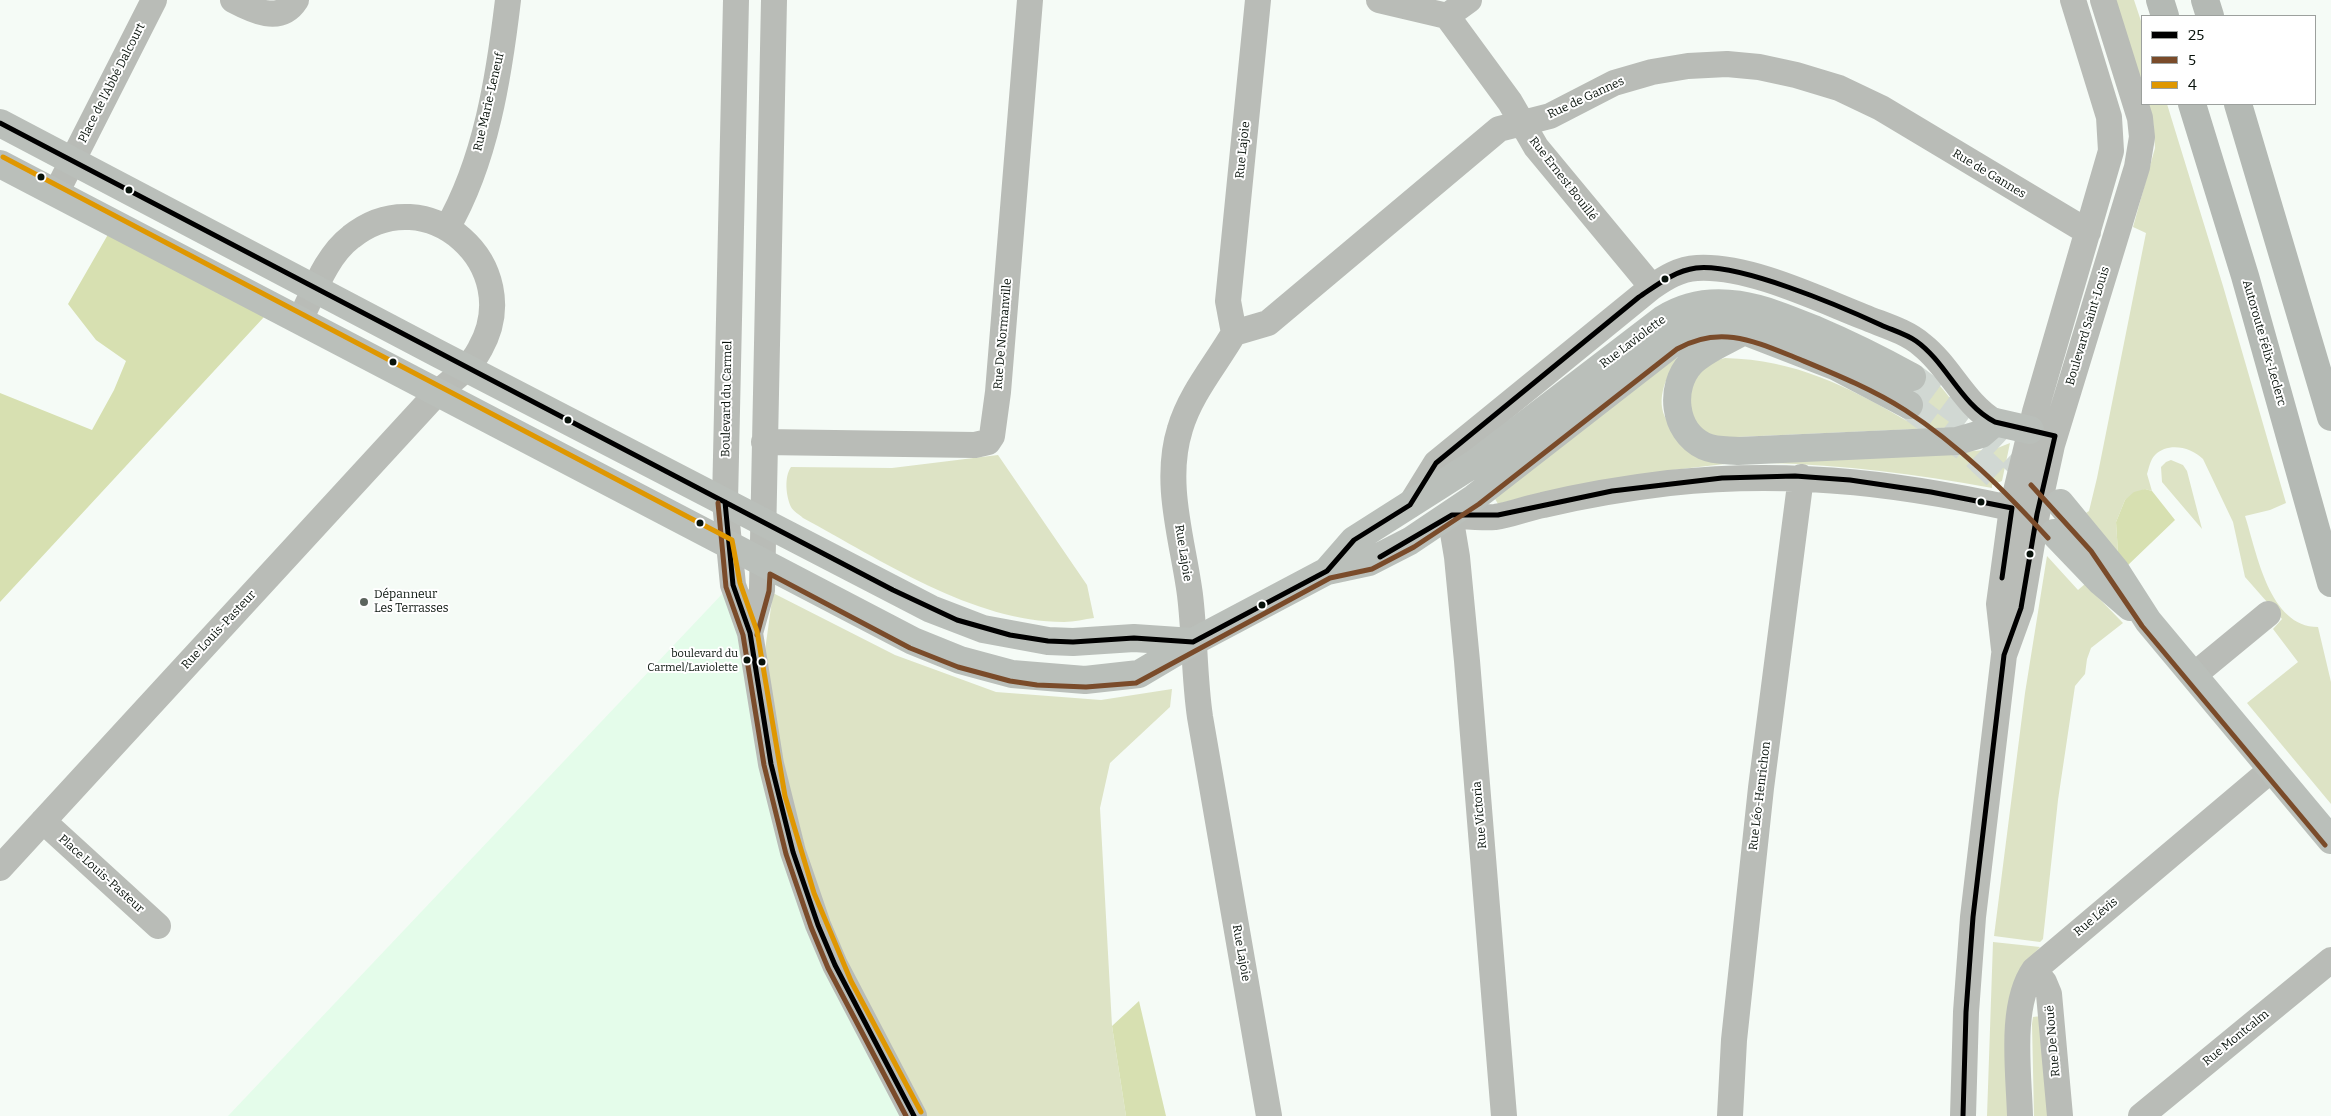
<!DOCTYPE html>
<html>
<head>
<meta charset="utf-8">
<style>
  body { margin:0 }
  #map { position:relative; width:2331px; height:1116px; overflow:hidden; background:#f5fbf6; font-family:Bitter,serif }
  canvas { display:block }
  .legend { position:absolute; left:2141px; top:15px; width:175px; height:90px; box-sizing:border-box; background:#fff; border:1px solid #9ca09d; margin:0; padding:6px 9px; list-style:none; font-size:15px; color:#08120b }
  .legend li { display:flex; align-items:center; gap:10px; height:25px }
  .legend b { width:25px; border:1px solid #9ca09d }
</style>
</head>
<body>
<div id="map">
<canvas width="2331" height="1116"></canvas>
<ul class="legend">
<li><b style="height:6px;background:#000"></b>25</li>
<li><b style="height:6px;background:#7a4b2a"></b>5</li>
<li><b style="height:6px;background:#df9701"></b>4</li>
</ul>
</div>
<script>
const context = document.querySelector('canvas').getContext('2d');
context.lineJoin = 'round';
function fill(path, color) { context.fillStyle = color; context.fill(path, 'evenodd'); }
function strokePath(path, color, width, dash) { context.strokeStyle = color; context.lineWidth = width; context.lineCap = dash ? 'butt' : 'round'; context.setLineDash(dash || []); context.stroke(path); }
function drawText(font, color, halo, rows, align = 'center') {
  context.font = font + ' Bitter,serif'; context.lineWidth = 4; context.setLineDash([]); context.textBaseline = 'middle'; context.strokeStyle = halo; context.fillStyle = color; for (const [text, x, y, turn = 0] of rows) {
    context.save(); context.translate(x, y); context.rotate((+turn || 0) * Math.PI / 180); context.textAlign = isNaN(turn) ? turn : align; if (halo) context.strokeText(text, 0, 0); context.fillText(text, 0, 0); context.restore();
  }
}
const built = new Path2D(`
  M724,592L912,1116H228Z`);
const green = new Path2D(`
  M2115,0H2134L2142,24V85Z
  M2148,104H2167L2223,286L2286,503L2270,510L2245,516C2257,553 2269,627 2318,627L2331,682V804L2247,703L2298,662L2273,629L2282,619L2245,577L2233,522L2203,459C2191,447 2168,442 2155,455C2150,460 2149,468 2147,474L2152,491L2145,489L2125,500L2116,522L2118,553L2086,513L2089,511L2097,478L2146,233L2133,227L2155,148L2153,121Z
  M1675,357L1679,360C1665,375 1653,406 1670,424C1683,438 1700,450 1715,462L1725,464C1648,472 1572,483 1498,504L1494,497Z
  M1725,358C1796,360 1847,386 1907,421L1915,363C1926,367 1963,410 1963,422L1960,427L1715,438L1695,426C1693,419 1688,410 1688,403C1686,382 1706,362 1725,358Z
  M2010,443L2002,481L1992,485V488C1917,474 1843,465 1768,463L1952,453L1995,449Z
  M998,455L1087,585L1094,618C1085,619 1074,622 1064,622C973,622 881,560 803,518C800,515 793,511 791,507C786,496 784,477 791,467L892,468Z
  M2171,460L2183,465L2187,471L2202,529L2162,482L2161,467L2166,462Z
  M2047,556L2078,590L2085,584L2123,623L2091,648L2087,659L2085,674L2075,686L2058,800L2043,939L2040,942L1994,936L2025,693Z
  M773,593L895,655L996,692L1101,700L1172,689L1170,707L1110,763L1100,808L1112,1026L1126,1116H924L822,913L761,679Z
  M1993,942L2040,947L2032,956L2010,1116H1987Z
  M2041,1016L2051,1116H2034L2032,1024L2033,1017Z`);
const forest = new Path2D(`
  M110,231L264,317L0,602V393L92,430L114,390L126,361L96,340L68,304Z
  M2145,489L2152,491L2175,520L2127,566L2118,553L2116,522L2125,500L2134,492Z
  M1139,1001L1166,1116H1126L1112,1026Z`);
const majorTunnel = new Path2D(`
  M1912,377L1985,431L2038,481
  M1909,405L1975,455L2031,508`);
const minor = new Path2D(`
  M233,0C252,10 280,25 296,0
  M736,0L725,502L733,585L750,633L771,764L793,852L818,925L835,965L914,1116
  M1258,0L1228,301L1234,333C1216,364 1190,394 1180,429C1163,483 1183,541 1190,595C1195,636 1194,676 1200,717L1269,1116
  M1379,0L1447,16L1469,0
  M1447,16L1510,102L1536,147L1652,287
  M56,193L154,0
  M447,228C486,161 499,76 508,0
  M1234,333L1268,323L1499,129L1550,116L1614,83L1652,72L1688,66L1727,64L1759,67L1796,75L1839,88L1881,108L2088,232
  M764,442L975,445L988,442L992,436L998,392L1030,0
  M1410,505L1436,463L1652,287C1665,278 1679,269 1697,268C1748,265 1816,298 1864,317C1883,325 1906,331 1922,345C1950,367 1964,404 1995,422
  M750,633L762,590L774,0
  M2004,649L1999,604L2012,508L2035,412L2111,151L2109,117L2073,0
  M2194,675L2268,614
  M43,821L158,926
  M0,868L438,392C454,379 470,368 480,349C527,266 427,176 351,237C326,256 314,292 300,320
  M2034,970L2044,982L2049,994L2060,1116
  M1504,1116L1467,661L1457,557L1450,515C1464,516 1481,518 1495,517C1511,515 1527,508 1543,505C1585,495 1627,488 1669,483C1798,469 1912,485 2037,514
  M1730,1116L1734,1040L1761,788L1801,477
  M1963,1116L1966,1012L1973,917L2004,655L2021,608L2037,514L2052,445L2137,167L2142,137L2140,118L2103,0
  M2020,1116C2019,1074 2009,1006 2034,970L2272,769
  M2141,1116L2331,960`);
const major = new Path2D(`
  M0,123L437,353L931,609L983,629L1048,641L1073,642L1134,638L1193,642
  M0,164L913,641L960,660L1012,674L1085,680L1139,674L1193,642L1327,571L1369,562L1410,541L1474,498L1673,343L1689,334L1708,328H1724L1744,331L1837,367L1909,405
  M1744,331C1727,341 1705,349 1691,363C1669,387 1673,431 1704,446C1715,451 1726,450 1738,451L1957,441L1981,434L1995,422L2030,430
  M2060,503L2116,571L2148,621L2331,840
  M2054,533L2101,582L2130,607
  M1327,571L1354,540L1475,463L1663,319C1714,287 1767,310 1816,330C1849,344 1881,360 1912,377`);
const highway = new Path2D(`
  M2160,0L2165,16
  M2205,0L2210,16
  M2192,104L2245,276L2331,583
  M2238,104L2331,417`);
const bus1 = new Path2D(`
  M0,123L893,590L957,620L1010,635L1048,641L1073,642L1134,638L1193,642L1327,571L1354,540L1410,505L1436,463L1639,297C1657,285 1674,271 1696,268C1739,263 1840,306 1881,325C1892,330 1906,334 1916,341C1946,362 1961,405 1995,422L2055,436L2037,514L2021,608L2004,655L1973,917L1966,1012L1963,1116
  M725,502L733,585L750,633L771,764L793,852L818,925L835,965L914,1116
  M1380,557L1452,515H1498L1612,491L1722,478L1795,476L1850,480L1931,492L2012,508L2002,578`);
const bus2 = new Path2D(`
  M2031,485L2091,551L2142,626L2325,845
  M718,503L726,587L743,635L764,765L786,854L811,927L828,968L906,1116
  M757,635L769,591L770,574L910,648L958,667L1010,681L1037,685L1086,687L1136,683L1330,578L1372,569L1414,547L1479,504L1677,349C1721,324 1756,342 1799,359C1835,374 1872,389 1905,410C1959,445 2005,491 2048,538`);
const bus3 = new Path2D(`
  M3,157L732,540L740,583L757,631L785,796L814,893L851,981L921,1112`);
const markers = [
  [41,177,4.5,"#08120b"],
  [129,190,4.5,"#08120b"],
  [1665,279,4.5,"#08120b"],
  [393,362,4.5,"#08120b"],
  [568,420,4.5,"#08120b"],
  [1981,502,4.5,"#08120b"],
  [700,523,4.5,"#08120b"],
  [2030,554,4.5,"#08120b"],
  [364,602,5,"#5b645d"],
  [1262,605,4.5,"#08120b"],
  [747,660,4.5,"#08120b"],
  [762,662,4.5,"#08120b"]
];
const busNames = [
  ["boulevard du",738,654],
  ["Carmel/Laviolette",738,668]
];
const streetNames = [
  ["Place de l'Abbé Dalcourt",112,83,-63],
  ["Rue de Gannes",1586,98,-25],
  ["Rue Marie-Leneuf",489,102,-77],
  ["Rue Lajoie",1243,150,-84],
  ["Rue de Gannes",1989,174,31],
  ["Rue Ernest Bouillé",1563,179,52],
  ["Boulevard Saint-Louis",2088,326,-73],
  ["Rue De Normanville",1003,334,-85],
  ["Rue Laviolette",1633,342,-37],
  ["Autoroute Félix-Leclerc",2264,343,74],
  ["Boulevard du Carmel",727,399,-89],
  ["Rue Lajoie",1183,553,81],
  ["Rue Louis-Pasteur",219,630,-47],
  ["Rue Léo-Henrichon",1760,796,-83],
  ["Rue Victoria",1480,815,-95],
  ["Place Louis-Pasteur",101,874,42],
  ["Rue Lévis",2096,917,-40],
  ["Rue Lajoie",1241,953,80],
  ["Rue Montcalm",2236,1038,-39],
  ["Rue De Nouë",2053,1041,-95]
];
const poiNames = [
  ["Dépanneur",374,595],
  ["Les Terrasses",374,609]
];
fill(built, '#e4fcea');
fill(green, '#dde3c5');
fill(forest, '#d7e0b1');
strokePath(majorTunnel, '#d1d8d3', 28, [28, 14]);
strokePath(minor, '#b9bcb7', 26);
strokePath(major, '#babfba', 28);
strokePath(highway, '#b4b9b4', 28);
strokePath(bus1, '#000', 5);
strokePath(bus2, '#7a4b2a', 5);
strokePath(bus3, '#df9701', 5);
for (const [x, y, r, color] of markers) { const dot = new Path2D(); dot.arc(x, y, r, 0, 2 * Math.PI); context.fillStyle = color; context.fill(dot); strokePath(dot, '#fff', 2); }
drawText('11px', '#08120b', '#fff', busNames, 'right');
drawText('12px', '#08120b', '#fff', streetNames);
drawText('12px', '#08120b', '#fff', poiNames, 'left');
</script>
</body>
</html>
